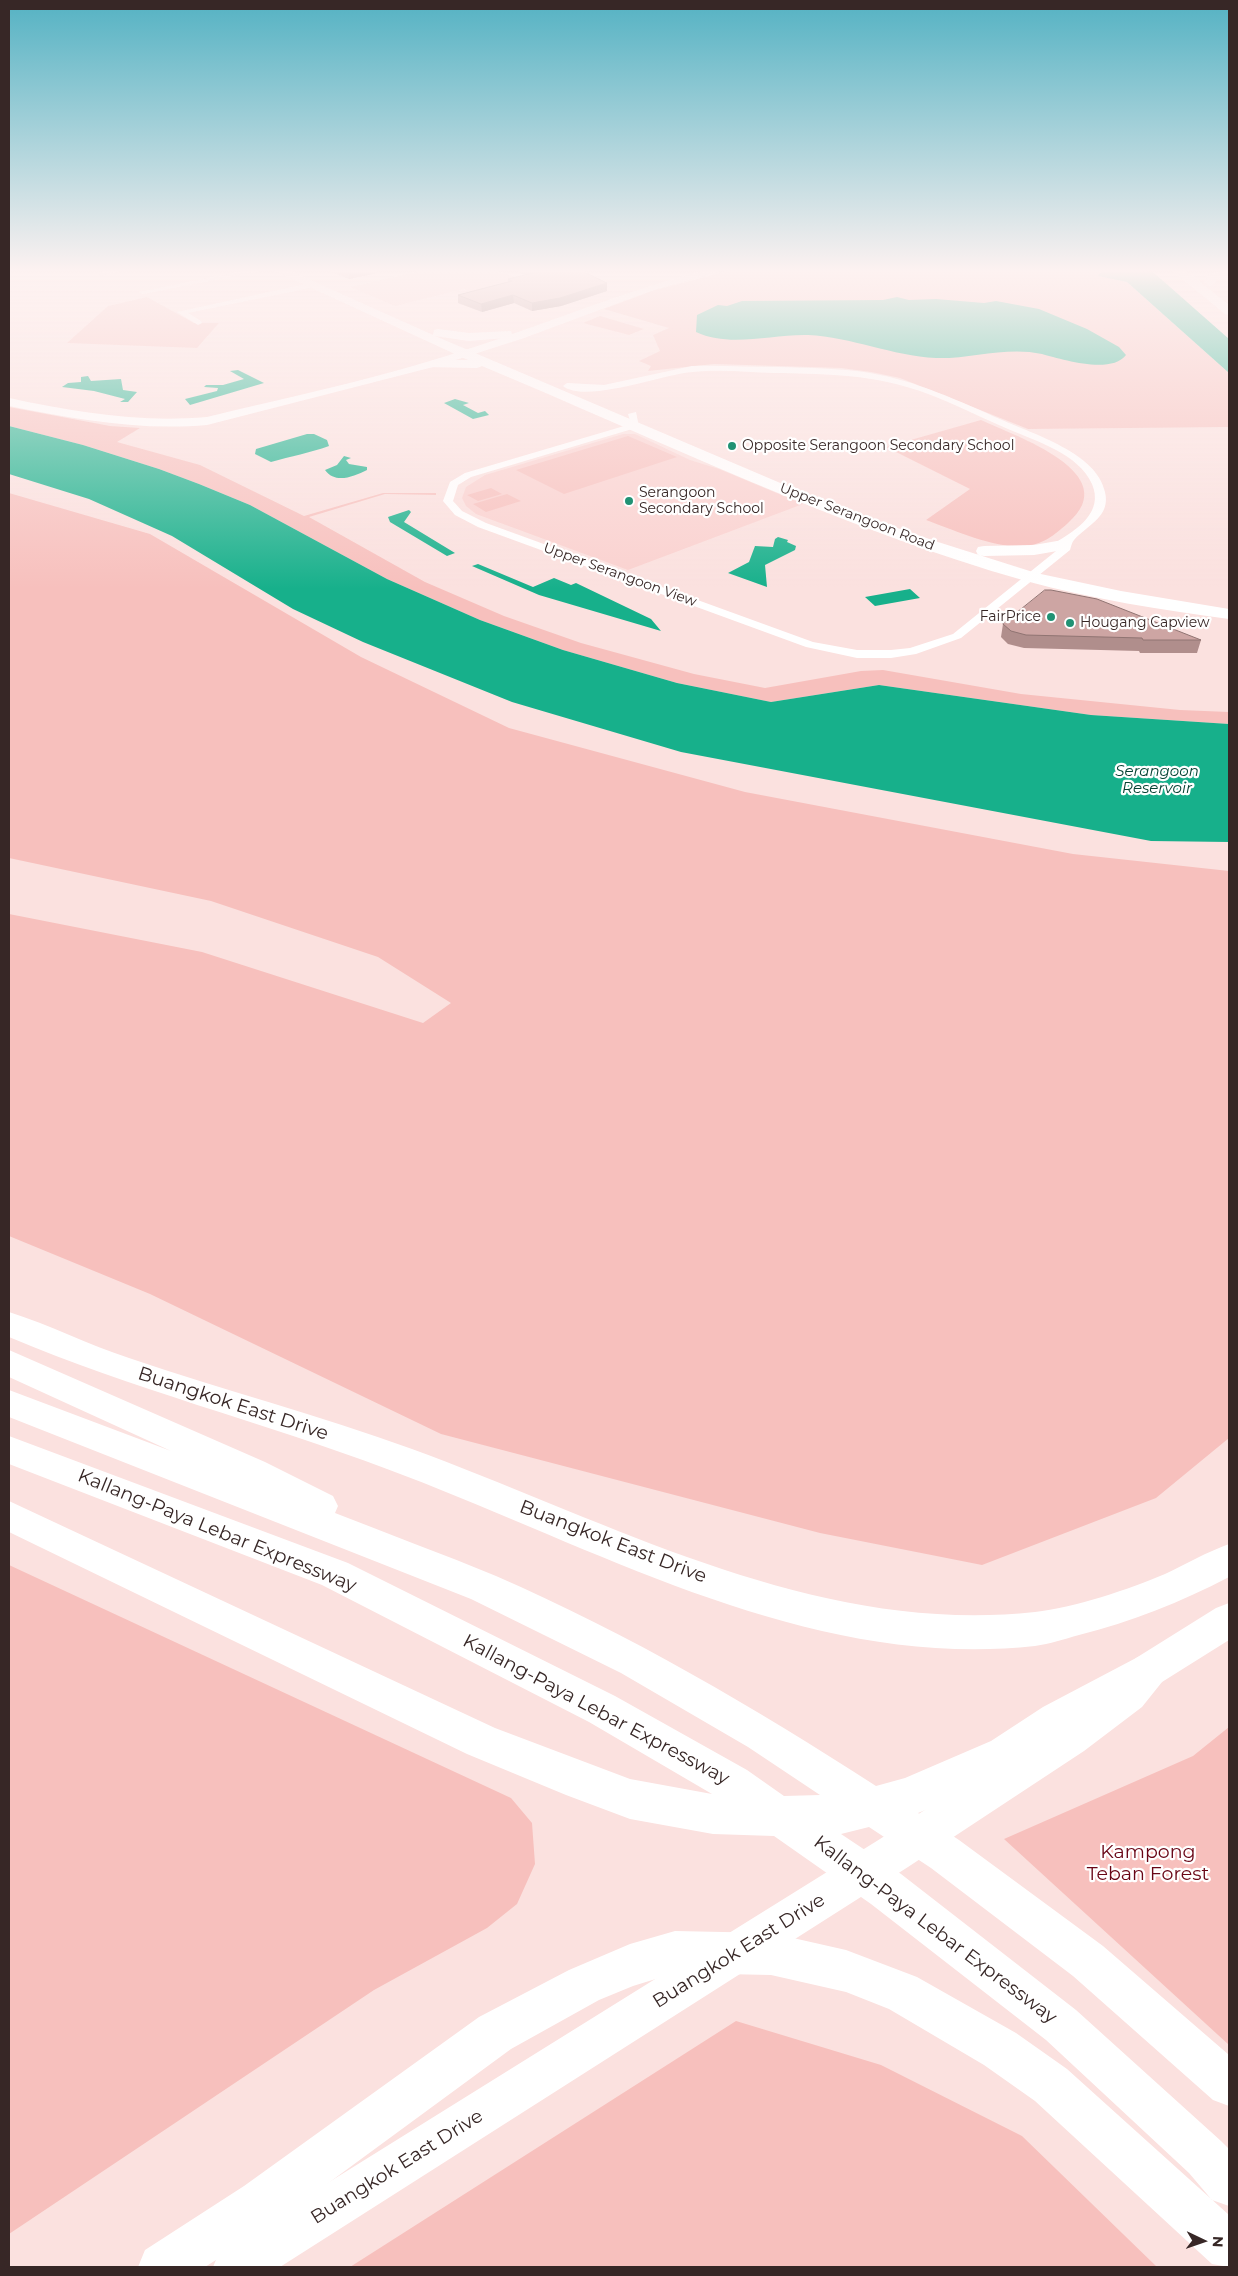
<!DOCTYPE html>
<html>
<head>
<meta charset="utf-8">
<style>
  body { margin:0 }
  #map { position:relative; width:1238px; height:2276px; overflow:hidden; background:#fbe1df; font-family:Montserrat,sans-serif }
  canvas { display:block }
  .frame { position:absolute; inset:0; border:10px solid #372726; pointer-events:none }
  .north { position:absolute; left:1178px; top:2216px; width:50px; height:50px; -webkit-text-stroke:4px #fff; paint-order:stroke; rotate:93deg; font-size:14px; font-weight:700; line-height:20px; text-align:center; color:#372726 }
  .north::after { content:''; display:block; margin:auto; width:18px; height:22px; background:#372726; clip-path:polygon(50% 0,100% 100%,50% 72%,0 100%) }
</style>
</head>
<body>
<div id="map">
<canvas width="1238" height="2276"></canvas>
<div class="frame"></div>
<div class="north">N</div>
</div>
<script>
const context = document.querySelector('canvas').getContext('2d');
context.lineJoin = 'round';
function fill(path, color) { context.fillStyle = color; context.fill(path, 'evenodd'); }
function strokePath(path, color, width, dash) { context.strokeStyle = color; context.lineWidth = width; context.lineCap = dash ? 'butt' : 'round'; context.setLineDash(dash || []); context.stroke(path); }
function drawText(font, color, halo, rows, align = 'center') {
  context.font = font + ' Montserrat,sans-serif'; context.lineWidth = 4.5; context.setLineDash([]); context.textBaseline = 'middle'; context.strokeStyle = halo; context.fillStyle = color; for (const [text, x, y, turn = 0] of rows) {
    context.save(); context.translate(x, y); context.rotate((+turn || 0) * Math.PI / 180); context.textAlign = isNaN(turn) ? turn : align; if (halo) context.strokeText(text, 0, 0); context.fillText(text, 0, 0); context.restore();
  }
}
const built = new Path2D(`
  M420,271H497L525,281L476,293L464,289L395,306L350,287Z
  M623,434H635L690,460L719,469L803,504L628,570L476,514L466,506L462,498L466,487L485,475Z`);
const green = new Path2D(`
  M728,271H1101L1099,276L1127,282L1229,373V427L1028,429L900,378L871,372L841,368L714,364L648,371L651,366L639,361L660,351L653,335L669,328L604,309L652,291Z
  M147,297L194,323H219L197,348L67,343L108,306Z
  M600,316L644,329L629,335L583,323Z
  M9,407L110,426L140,428L117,442L200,465L304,516L383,493H436V495L385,494L309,517L425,582L504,616L581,643L694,674L765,688L861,671L883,670L1021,694L1180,710L1229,712V724L1091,715L879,685L771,702L677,683L563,650L480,620L387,579L250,505L199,484L159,469L83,445L9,426Z
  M981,420C1015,436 1126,473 1068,523C1049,540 1039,547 1013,546C987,545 951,529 926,520L970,489L886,447Z
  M628,436L677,457L564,494L516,470Z
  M491,488L502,494L478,501L467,495Z
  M9,493L150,534L361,657L509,728L745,792L1073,854L1229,871V1438L1156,1498L982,1565L820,1533L441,1434L150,1294L9,1236V914L202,952L423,1023L451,1003L378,957L211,901L9,858Z
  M507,494L521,501L486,512L473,504Z
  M9,1565L511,1798L532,1823L535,1864L517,1904L487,1928L374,1990L9,2234Z
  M1229,1727V2045L1004,1839L1193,1756Z
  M736,2021L881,2065L1022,2136L1157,2267H350Z`);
const water = new Path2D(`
  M1102,271L1153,272L1229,339V373L1127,282L1098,276Z
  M897,297L909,300L936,299L984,303L996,301L1039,309L1087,329L1119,347L1126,355C1111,375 1061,359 1042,354C1007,346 971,359 936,358C892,356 852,337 808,335C771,334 730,348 696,332L697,315L718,305L727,306L742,301L883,300Z
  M238,370L264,383L190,405L185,399L217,391L218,388L204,387L206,385H223L244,379L230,371Z
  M88,376L91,381L121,379L123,390L137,392L128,402H120L125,399L94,391L62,387L68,383L81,382V377Z
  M455,399L469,403L463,405L478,413L485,411L489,415L473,419L444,403Z
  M9,426L83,445L159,469L199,484L250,505L387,579L480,620L563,650L677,683L771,702L879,685L1091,715L1229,724V842L1151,841L681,752L512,702L363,642L293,609L172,536L89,499L9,474Z
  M307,434H314L327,440L329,446C310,453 291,456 271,462L255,454L256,449Z
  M344,456L351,458L346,460L349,464L367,467V470C353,477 335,484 325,470L337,465Z
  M409,510L411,512L404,522L455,553L447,556L390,522L388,517Z
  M778,537L788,540L787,542L796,546L795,550L765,565L767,587L728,573L749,562L755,546L773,547L775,539Z
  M478,564L533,587L554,578L571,585L576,583L651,619L661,631L539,595L472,566Z
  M910,589L920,598L875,606L865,597Z`);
const street = new Path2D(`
  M105,271H119L100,276L96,274Z
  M244,271H259L143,294L139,292Z
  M311,283H314V287L188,313L201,321L202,323L198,325L177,312Z
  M692,366C720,365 748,367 776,367C807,368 839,368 870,373C917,381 959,401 1002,420C1033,434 1097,453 1105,492C1111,517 1087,525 1074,540C1072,542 1071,547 1070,550L961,638L916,654L891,658H857L806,647L478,527L455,515L443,501L450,482L465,473L631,424L628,414L636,412L639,427L471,477L458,485L453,501L462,511L486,523L813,642L857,650H891L910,648L953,634L1061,547L1056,546V542C1077,530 1104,512 1092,484C1079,454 1036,441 1008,429C975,415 942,397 907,387C864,374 820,374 775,373C748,372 720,369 692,372C663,374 586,404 563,386L567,383L604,385Z`);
const secondary = new Path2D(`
  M703,271H719L653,290L524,338L437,366L207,425C139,431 75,419 9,406V398C75,412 139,423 207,417C281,399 357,383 430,361C522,334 610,295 703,271Z`);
const primary = new Path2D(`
  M275,271H290L433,335L434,330L438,329L469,333L511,331L512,334L511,337L506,338L469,341L435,336L839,508L938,542L1036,573L1121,591L1229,609V619C1162,610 1092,599 1026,581C838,528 662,441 482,366L477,368L428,367L426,364L433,360H468Z
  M1173,271H1186L1229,305V315L1225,314Z
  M1223,271H1229V276L1217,279L1214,284L1210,286L1204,282L1208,275Z
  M1057,541L1063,542L1065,546L1063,550L1034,555L984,556L978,555L976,551L978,547L984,546L1034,545Z
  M9,1312C50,1325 89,1345 129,1358C223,1390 319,1415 412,1449C612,1522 814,1636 1035,1612C1073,1608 1130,1589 1165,1574C1186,1564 1207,1552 1229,1544V1577C1181,1602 1131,1622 1079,1635C1064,1639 1050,1644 1035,1646C805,1671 595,1546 387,1469C262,1422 132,1389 9,1337Z
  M1229,1603V1640L1162,1682L1142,1707L1084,1751L908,1867L280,2267H213L220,2250L880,1839L1056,1725L1116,1681L1136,1658L1216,1608Z`);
const highway = new Path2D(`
  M9,1350L265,1462L333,1496L338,1506L335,1513C388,1534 443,1554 496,1576C629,1634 754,1707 876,1786L905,1778L991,1741L1043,1707L1136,1658L1149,1652L1162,1658L1168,1670L1162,1682L1071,1733L1019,1767L974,1790L918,1813L959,1840L1103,1946L1229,2055V2106L1213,2100L1073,1976L931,1868L869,1827L841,1834L901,1874L1076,2010L1221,2141L1229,2149V2206L1212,2200L1189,2173L1046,2040L871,1904L774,1836L713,1834L630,1819L566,1795L467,1754L9,1532V1501L495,1728L630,1779L712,1794L589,1722L322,1585L9,1464V1436L348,1563L615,1696L747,1770L784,1796L820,1795L748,1747L621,1673L471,1599L9,1417V1390L171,1451L9,1377Z
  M675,1931L771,1933L846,1950L917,1977L1016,2033L1067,2069L1229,2215V2267L1212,2264L1035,2101L984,2065L889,2009L846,1992L771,1975L675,1973L633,1986L599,2000L511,2049L278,2220L205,2267H138L145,2250L244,2186L479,2017L569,1970L630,1944Z`);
const wall = new Path2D(`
  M330,271H377V273L349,279Z
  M519,271H582L607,283V291L561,306L532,311L514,303L482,312L458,303V295L508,282V279L526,275L520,273Z
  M1003,624L1201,640L1197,653H1140L1139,651L1024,648L1008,644L1001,637Z`);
const shadedWall = new Path2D(`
  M353,271H377V273L349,279V272Z
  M607,283V291L561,306L532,311V303Z
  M513,295L514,303L482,312L481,304Z`);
const building = new Path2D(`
  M535,271H582L607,283L560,298L532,303L513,295L481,304L458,295L512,281L508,279L538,272Z
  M1045,590H1051L1097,599L1201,640H1143L1142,638L1026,635L1011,631L1003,624Z`);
const markers = [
  [732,446,5,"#219274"],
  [629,501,5,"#219274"],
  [1051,617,5,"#219274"],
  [1070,623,5,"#219274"]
];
const farPoinames = [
  ["Opposite Serangoon Secondary School",742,446],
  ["Serangoon",639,493],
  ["Secondary School",639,509],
  ["FairPrice",1041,617,"right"],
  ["Hougang Capview",1080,623]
];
const farStreetnames = [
  ["Upper Serangoon Road",857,517,21],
  ["Upper Serangoon View",620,575,20]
];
const farWaternames = [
  ["Serangoon",1157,772],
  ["Reservoir",1157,789]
];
const nearStreetnames = [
  ["Buangkok East Drive",233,1404,18],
  ["Kallang-Paya Lebar Expressway",217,1531,22],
  ["Buangkok East Drive",613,1542,21],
  ["Kallang-Paya Lebar Expressway",596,1710,28],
  ["Kallang-Paya Lebar Expressway",935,1930,37],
  ["Buangkok East Drive",739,1951,-32],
  ["Buangkok East Drive",397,2167,-32]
];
const nearParknames = [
  ["Kampong",1148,1852],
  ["Teban Forest",1148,1874]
];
fill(built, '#fad1cf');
fill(green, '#f7c0bd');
fill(water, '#17b08b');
fill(street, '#fff');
fill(secondary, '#fff');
fill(primary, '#fff');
fill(highway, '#fff');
fill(wall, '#b08e8c');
fill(shadedWall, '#907472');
fill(building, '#cda5a3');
strokePath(building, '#907472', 1);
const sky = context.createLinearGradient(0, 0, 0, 589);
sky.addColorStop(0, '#54b2c3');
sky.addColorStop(0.46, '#fdf2f1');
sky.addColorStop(1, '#fdf2f100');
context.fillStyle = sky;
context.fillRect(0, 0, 1238, 589);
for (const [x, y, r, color] of markers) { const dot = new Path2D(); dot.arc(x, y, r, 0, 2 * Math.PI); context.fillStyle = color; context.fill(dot); strokePath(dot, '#fff', 2); }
drawText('14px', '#372726', '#fff', farPoinames, 'left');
drawText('14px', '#372726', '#fff', farStreetnames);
drawText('italic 15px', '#074334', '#fff', farWaternames);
drawText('19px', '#372726', '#fff', nearStreetnames);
drawText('19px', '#690616', '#fff', nearParknames);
</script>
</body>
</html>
